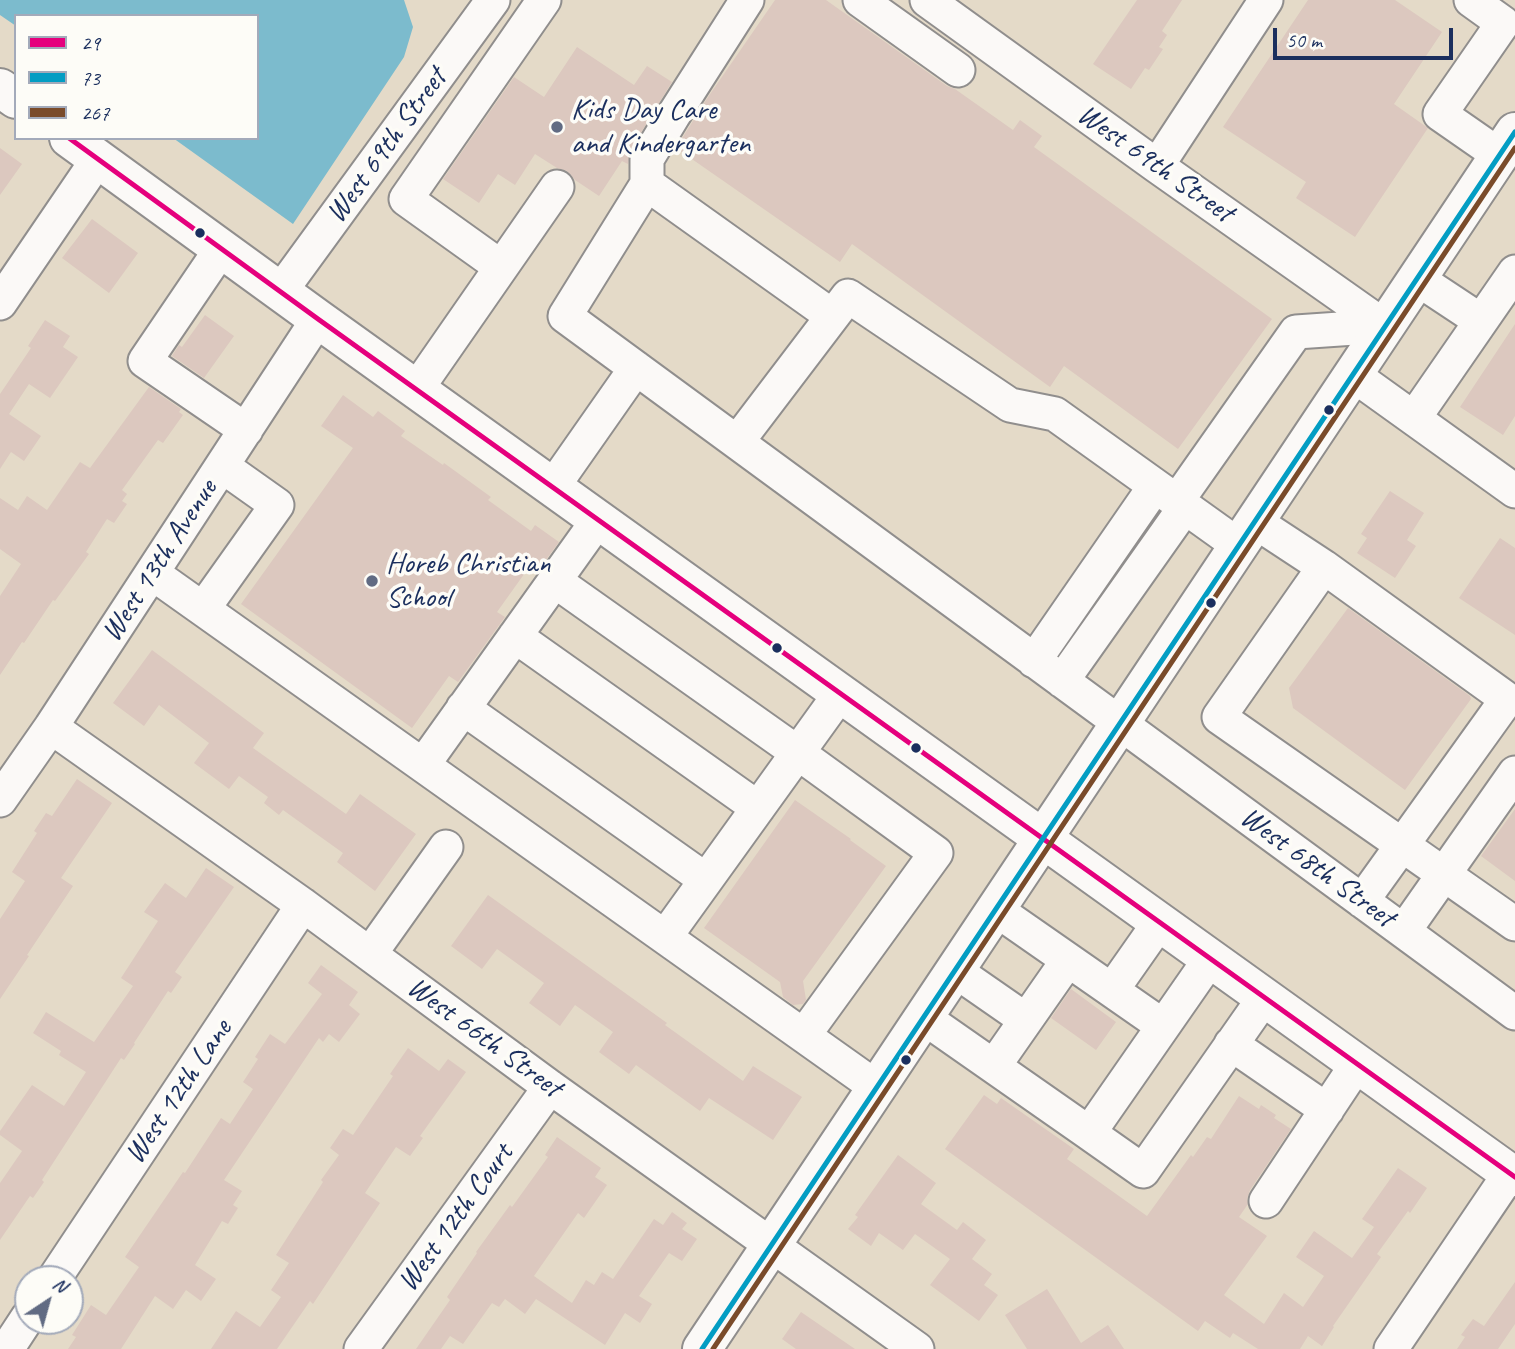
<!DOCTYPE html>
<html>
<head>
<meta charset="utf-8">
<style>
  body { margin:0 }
  #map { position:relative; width:1515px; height:1349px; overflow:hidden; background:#e4dac8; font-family:Caveat,sans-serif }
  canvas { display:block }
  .legend { position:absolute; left:14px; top:14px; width:245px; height:126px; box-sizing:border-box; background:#fdfcf7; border:2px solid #a3aaba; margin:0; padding:9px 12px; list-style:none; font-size:21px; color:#1b2f5e }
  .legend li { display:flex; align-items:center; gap:14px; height:35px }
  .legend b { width:35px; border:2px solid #a3aaba }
  .north { position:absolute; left:14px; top:1265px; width:70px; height:70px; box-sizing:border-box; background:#fdfcf7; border:2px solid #a3aaba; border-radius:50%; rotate:36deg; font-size:19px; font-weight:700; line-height:28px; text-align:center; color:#1b2f5e }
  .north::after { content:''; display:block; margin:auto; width:24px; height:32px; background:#616b83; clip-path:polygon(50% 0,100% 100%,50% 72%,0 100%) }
  .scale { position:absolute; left:1273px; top:28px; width:180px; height:32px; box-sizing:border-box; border:4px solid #1b2f5e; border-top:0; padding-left:9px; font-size:21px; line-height:24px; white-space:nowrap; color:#1b2f5e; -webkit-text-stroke:5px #fdfcf7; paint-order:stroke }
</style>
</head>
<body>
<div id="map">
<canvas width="1515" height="1349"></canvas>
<ul class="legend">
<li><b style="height:9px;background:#e5007d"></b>29</li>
<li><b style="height:9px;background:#039dc3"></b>73</li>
<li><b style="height:9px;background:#7a4b2a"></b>267</li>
</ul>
<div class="north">N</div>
<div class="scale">50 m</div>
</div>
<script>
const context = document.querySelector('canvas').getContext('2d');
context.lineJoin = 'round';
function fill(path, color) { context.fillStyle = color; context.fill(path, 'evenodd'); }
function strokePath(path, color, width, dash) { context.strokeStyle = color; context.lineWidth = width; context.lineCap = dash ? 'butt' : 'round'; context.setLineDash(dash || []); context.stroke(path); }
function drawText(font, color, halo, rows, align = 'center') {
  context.font = font + ' Caveat,sans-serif'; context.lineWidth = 7; context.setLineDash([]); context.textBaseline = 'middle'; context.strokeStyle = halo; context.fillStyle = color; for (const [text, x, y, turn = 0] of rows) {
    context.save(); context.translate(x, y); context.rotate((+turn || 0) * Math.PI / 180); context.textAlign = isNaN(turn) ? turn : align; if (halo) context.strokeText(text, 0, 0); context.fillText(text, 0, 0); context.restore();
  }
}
const water = new Path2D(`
  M0,0H404L413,27L404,57L293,224L173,138H257V16H16V26L0,15Z`);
const building = new Path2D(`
  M775,0H826L947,86L955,89L1013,130L1020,120L1042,136L1034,147L1272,319L1178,449L1064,366L1050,387L852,244L840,262L676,148L706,100Z
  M1137,0H1182L1162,31L1167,35L1159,47L1163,49L1149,70L1145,68L1131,89L1093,64Z
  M1308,0H1395L1442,32L1394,104L1428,128L1355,237L1296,198L1306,182L1223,127Z
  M577,47L634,85L647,66L672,82L631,149L628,164L622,161L599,196L575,180L567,171L557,168L535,154L515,185L498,174L479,203L443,179L514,77L544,97Z
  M0,148L22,164L0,195Z
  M92,219L138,253L109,293L62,258Z
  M205,315L234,336L204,378L172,356L179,345L182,347Z
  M45,320L70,336L63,347L78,357L50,398L29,384L9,414L41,436L24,461L11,452L0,469V394L31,348L28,346Z
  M1515,324V416L1503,435L1460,407Z
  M149,387L181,409L179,412L183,415L163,443L158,440L122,490L127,494L122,501L127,504L114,523L107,519L86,552L89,554L55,601L53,600L24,643L22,642L0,675V596L21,564L0,549V498L18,510L27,496L47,510L80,462L90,468Z
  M343,395L373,417L378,411L405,431L401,436L443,465L444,463L491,497L488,500L531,531L535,525L559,542L540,568L532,563L497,612L505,617L458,682L449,676L412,728L241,604L353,448L321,426Z
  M1390,491L1424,513L1407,540L1416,546L1395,578L1357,553L1367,538L1361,534Z
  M1500,538L1515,548V635L1459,598Z
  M1348,608L1470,696L1471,699L1405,790L1293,708L1289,688Z
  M152,650L264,733L253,748L346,814L360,794L416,834L375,891L337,862L343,853L283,810L279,815L264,803L268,797L239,776L229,789L194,763L209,743L159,705L144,726L113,703Z
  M77,779L112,803L61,878L73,886L27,955L29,956L0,999V919L25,881L12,872L37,833L34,831L46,813L52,816Z
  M795,800L851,839L850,840L886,866L803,981L806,1000L803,1004L793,1005L783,997L780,982L704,928Z
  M1515,809V881L1481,856Z
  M206,868L234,887L175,972L182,977L171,993L168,991L134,1043L135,1044L124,1060L121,1058L42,1180L44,1182L33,1198L30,1196L0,1240V1183L22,1151L0,1135V1131L32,1085L64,1106L86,1072L59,1055L61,1051L33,1033L46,1012L94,1042L133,986L121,978L158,921L144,912L165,883L186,898Z
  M488,895L667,1023L665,1025L743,1081L753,1066L802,1097L773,1140L709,1098L700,1111L636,1065L629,1074L599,1052L613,1032L575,1005L560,1026L529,1003L544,983L497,949L482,969L451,946Z
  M321,965L358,992L349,1005L360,1014L339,1042L329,1034L323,1042L319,1038L224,1180L242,1191L233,1205L238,1208L228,1224L222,1221L195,1265L216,1279L201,1301L186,1290L173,1309L155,1296L121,1349H68L76,1337L72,1335L91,1305L106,1315L139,1267L125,1257L183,1172L185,1173L221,1118L230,1124L253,1089L243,1082L258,1059L255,1057L270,1034L285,1044L322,994L308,983Z
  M1071,989L1116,1022L1096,1050L1051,1018Z
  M408,1048L439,1071L448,1059L466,1072L420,1136L423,1138L410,1156L396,1147L365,1193L380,1203L313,1304L310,1301L277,1349H211L236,1311L260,1327L281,1297L271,1290L289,1263L276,1255L323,1182L321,1180L339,1155L330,1148L343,1129L353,1135L393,1076L390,1074Z
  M984,1095L997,1104L1001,1098L1074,1149L1067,1159L1147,1216L1191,1155L1193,1157L1207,1137L1211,1139L1239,1096L1259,1109L1261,1105L1276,1115L1274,1118L1291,1129L1250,1190L1247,1199L1248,1204L1239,1217L1267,1236L1224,1295L1264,1324L1284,1293L1303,1307L1324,1276L1296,1257L1314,1231L1352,1258L1374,1227L1362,1219L1398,1168L1427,1188L1410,1213L1408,1211L1377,1254L1381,1257L1333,1326L1334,1327L1322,1346L1308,1336L1300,1349H1258L1233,1333L1230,1338L1205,1321L1198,1331L945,1149Z
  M557,1137L601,1168L595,1177L607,1185L584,1218L578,1213L534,1276L572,1303L586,1280L594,1285L602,1272L613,1279L654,1219L663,1225L672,1212L687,1223L682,1229L697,1239L682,1261L669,1253L639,1296L652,1304L640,1323L625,1313L605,1345L536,1299L525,1314L505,1299L499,1307L492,1303L463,1344L450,1336L441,1349H416L450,1300L447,1297L477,1253L476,1252L510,1205L512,1207L548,1157L545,1155Z
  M898,1155L936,1183L921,1204L957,1230L963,1222L986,1240L972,1259L992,1274L984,1285L998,1295L979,1321L930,1285L950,1259L915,1234L903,1250L879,1233L871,1246L848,1229L858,1217L855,1215Z
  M1515,1282V1324L1498,1349H1457L1465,1337L1461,1335L1473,1319L1484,1326Z
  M1047,1289L1081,1343L1108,1325L1124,1349H1027L1005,1315Z
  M801,1312L855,1349H796L782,1339Z`);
const minor = new Path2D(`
  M860,0L958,70
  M927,0L1157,166L1384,326
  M1471,0L1503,23L1440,114L1499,155
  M1157,166L1266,0
  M647,184V159L673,116L747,0
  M221,249L145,361L246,430
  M501,267L406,199L544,0
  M1416,278L1481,321
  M280,292L493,0
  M0,303L98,159
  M832,316L647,184L565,316L1515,1013
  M1352,374L1515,491
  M416,390L557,187
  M1414,418L1515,272
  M737,442L848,296L1010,405L1055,414L1238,545
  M552,488L636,368
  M1177,501L1296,332L1384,326
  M1254,521L1324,567L1219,717L1515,924
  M1324,567L1507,699L1362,901
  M152,573L876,1087
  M555,581L798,753L936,853L804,1035
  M203,609L277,505L222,466
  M515,636L758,808
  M1034,661L1155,486
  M1062,681L1185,507
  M463,708L706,880
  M51,727L303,905L550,1087L917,1349
  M423,765L598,520
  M0,800L51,727L318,319
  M995,909L1163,1026
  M1404,931L1515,773
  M665,937L840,694
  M370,954L446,847
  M954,970L1026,1020
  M1112,990L1159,923
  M923,1017L1089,1133L1210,959
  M1231,1044L1327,1110
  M994,1066L1068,960
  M1089,1133L1143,1171L1264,998
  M1266,1201L1357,1064
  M54,1279L303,905
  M7,1349L28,1317
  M361,1349L550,1087
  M1391,1349L1510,1173`);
const major = new Path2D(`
  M0,88L16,99
  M69,138L318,319L1515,1177
  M702,1349L1515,132`);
const bus1 = new Path2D(`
  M69,138L318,319L1515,1177`);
const bus2 = new Path2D(`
  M702,1349L1515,132`);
const bus3 = new Path2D(`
  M713,1349L1515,148`);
const markers = [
  [557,127,7,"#616b83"],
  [200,233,6,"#1b2f5e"],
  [1329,410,6,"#1b2f5e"],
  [372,581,7,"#616b83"],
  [1211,603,6,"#1b2f5e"],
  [777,648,6,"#1b2f5e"],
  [916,748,6,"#1b2f5e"],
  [906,1060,6,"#1b2f5e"]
];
const poiNames = [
  ["Kids Day Care",571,110],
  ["and Kindergarten",571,144],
  ["Horeb Christian",386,564],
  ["School",386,598]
];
const streetNames = [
  ["West 69th Street",387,146,-54],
  ["West 69th Street",1155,164,35],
  ["West 13th Avenue",160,561,-57],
  ["West 68th Street",1317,868,36],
  ["West 66th Street",484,1038,36],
  ["West 12th Lane",179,1092,-56],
  ["West 12th Court",456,1218,-54]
];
fill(water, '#7cbbcd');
fill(building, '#dcc8bf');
strokePath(minor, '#908e8d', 37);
strokePath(major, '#908e8d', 42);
strokePath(minor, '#fbf9f7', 33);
strokePath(major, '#fbf9f7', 38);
strokePath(bus1, '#e5007d', 5);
strokePath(bus2, '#039dc3', 5);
strokePath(bus3, '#7a4b2a', 5);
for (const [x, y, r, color] of markers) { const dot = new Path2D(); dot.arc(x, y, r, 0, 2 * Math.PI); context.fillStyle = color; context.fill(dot); strokePath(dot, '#fdfcf7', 2.5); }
drawText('30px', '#1b2f5e', '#fdfcf7', poiNames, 'left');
drawText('30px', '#1b2f5e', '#fdfcf7', streetNames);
</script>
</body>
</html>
